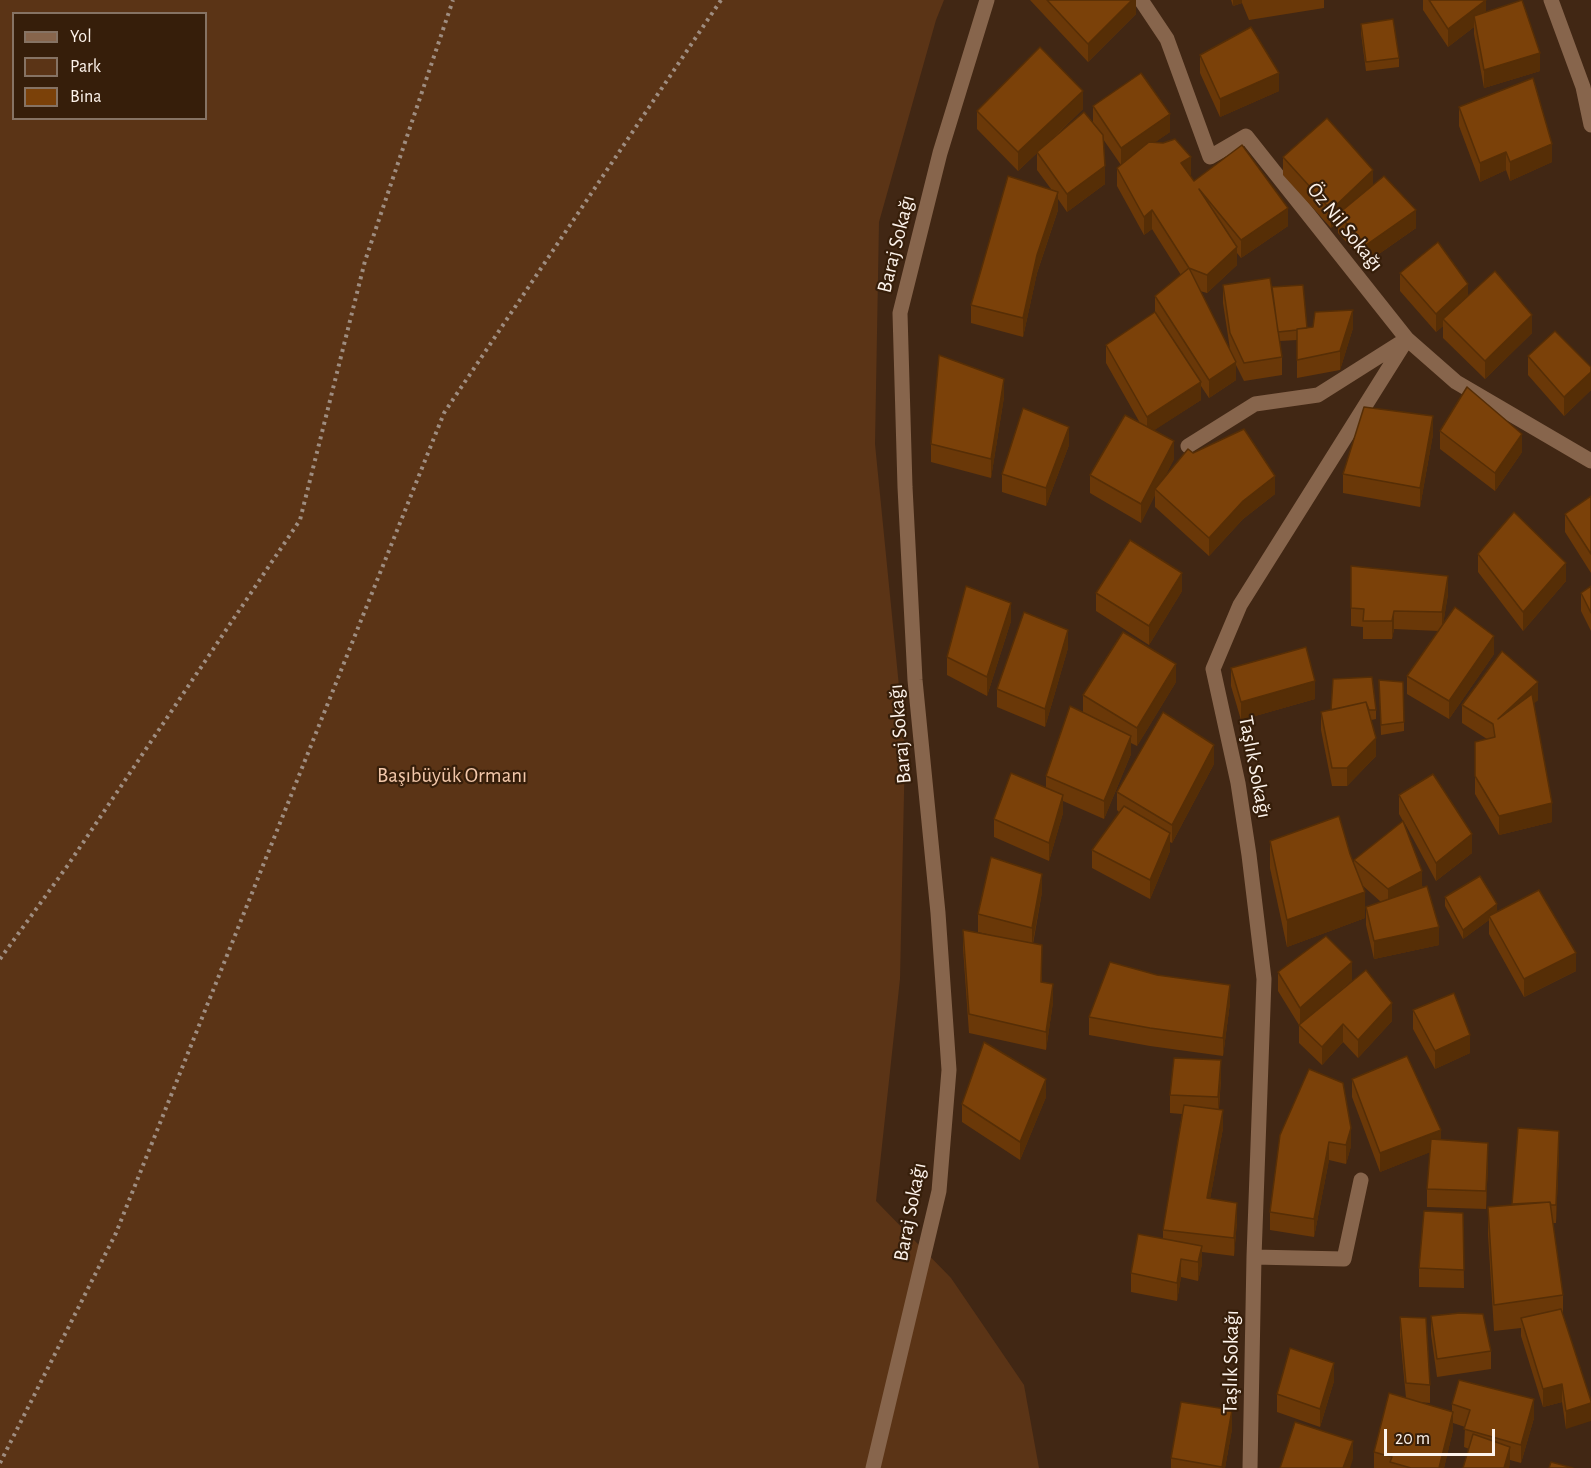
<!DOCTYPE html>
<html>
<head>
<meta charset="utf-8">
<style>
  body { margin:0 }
  #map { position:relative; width:1591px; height:1468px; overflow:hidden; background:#412714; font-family:"Alegreya Sans",sans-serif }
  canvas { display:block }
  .legend { position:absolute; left:12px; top:12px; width:195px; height:108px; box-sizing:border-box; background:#361e0a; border:2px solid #867364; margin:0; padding:8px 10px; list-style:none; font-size:18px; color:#fdf3eb }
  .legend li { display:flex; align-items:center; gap:12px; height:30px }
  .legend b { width:30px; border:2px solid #867364 }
  .scale { position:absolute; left:1384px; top:1429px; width:111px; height:27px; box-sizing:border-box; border:3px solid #fdf3eb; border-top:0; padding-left:8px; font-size:18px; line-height:21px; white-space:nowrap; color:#fdf3eb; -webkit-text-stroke:4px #361e0a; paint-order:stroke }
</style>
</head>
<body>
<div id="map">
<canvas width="1591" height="1468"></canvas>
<ul class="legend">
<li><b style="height:8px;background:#87654c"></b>Yol</li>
<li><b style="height:16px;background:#5b3416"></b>Park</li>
<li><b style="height:16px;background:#7b4109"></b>Bina</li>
</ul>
<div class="scale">20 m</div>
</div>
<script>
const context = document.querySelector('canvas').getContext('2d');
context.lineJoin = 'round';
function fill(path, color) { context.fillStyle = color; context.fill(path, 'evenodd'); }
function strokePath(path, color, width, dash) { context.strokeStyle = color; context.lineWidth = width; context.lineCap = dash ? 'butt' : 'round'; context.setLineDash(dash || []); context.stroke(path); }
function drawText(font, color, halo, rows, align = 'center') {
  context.font = font + ' "Alegreya Sans",sans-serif'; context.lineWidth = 4.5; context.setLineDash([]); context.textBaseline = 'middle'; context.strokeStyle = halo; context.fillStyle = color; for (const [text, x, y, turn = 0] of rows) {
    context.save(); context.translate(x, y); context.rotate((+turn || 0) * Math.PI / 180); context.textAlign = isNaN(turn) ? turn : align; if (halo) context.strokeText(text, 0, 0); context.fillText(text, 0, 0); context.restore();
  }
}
const green = new Path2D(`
  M0,0H944L936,20L879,222L875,444L905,747L900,979L876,1201L951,1278L1024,1385L1039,1468H0ZM14,14H206V118H14Z`);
const path = new Path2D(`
  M0,959L68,865L300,520L365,261L453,0
  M0,1463L116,1233L444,413L721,0`);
const minor = new Path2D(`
  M1141,0L1167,39L1210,157L1246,136L1407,339L1456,382L1591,461
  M1551,0L1583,87L1591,125
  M1188,446L1255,404L1318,395L1405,340
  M1254,1257L1344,1259L1361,1180
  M873,1468L939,1191L949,1070L938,913L915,680L905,487L900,313L940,153L987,0
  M1250,1468L1254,1257L1264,979L1249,855L1238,783L1213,669L1240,605L1407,339`);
const wall = new Path2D(`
  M1030,0H1136V14L1088,62Z
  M1231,0H1324V8L1249,20L1242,3L1233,6Z
  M1423,0H1486V12L1540,71L1484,88L1474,34V27L1448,47L1423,10Z
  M1361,24L1399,58V67L1366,71L1361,33Z
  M1200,55L1279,91L1220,117L1200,73Z
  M1093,106L1170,132L1155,142L1191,175H1190L1194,181L1288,226L1241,258L1237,253V265L1207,293L1200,291L1230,349L1223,303V285L1272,287L1307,328H1353L1340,370L1297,378V340L1280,341L1282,357V375L1244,381L1236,365V380L1209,398L1201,386V400L1154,430L1174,459L1164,478L1193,453L1275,494L1243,519L1209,556L1155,507V495L1141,523L1090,493V475L1140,423L1106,363V345L1155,312V296L1181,275L1152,229L1144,235L1117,186V168L1121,165L1103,139L1105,184L1067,212L1058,199V210L1037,273L1023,337L971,323V305L1051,189L1037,170V153L1018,171L977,129V111L1083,109L1045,146L1093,123Z
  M1459,107L1552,162L1510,181L1506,170L1480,182L1459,126Z
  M1283,157L1373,185L1416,228L1366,263L1338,233V222L1331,228L1283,175Z
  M1400,273L1468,296L1532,333L1485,379L1443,338V326L1436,332L1400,291Z
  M1528,356L1591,367V390L1564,416L1528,375Z
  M1004,397L991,478L931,462V444Z
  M1440,431L1522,452L1495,491L1440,449Z
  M1433,434L1420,507L1343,493V474Z
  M1069,445L1046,506L1002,492V474Z
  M1591,496V573L1565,532V514Z
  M1478,554L1566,581L1523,631L1478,572Z
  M1351,566L1448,594L1443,624L1494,654L1449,719L1407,694V676L1439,631L1394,629L1392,639H1363V627L1351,626Z
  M1591,586V631L1581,611V593Z
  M1182,591L1149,645L1096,611V593Z
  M1011,621L987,696L947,675V657Z
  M1068,648L1045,727L997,707V689Z
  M1231,668L1315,699L1241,720L1231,686Z
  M1379,680L1404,722V731L1381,735Z
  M1176,682L1137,746L1131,743V754L1104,819L1063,801V813L1049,861L994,837V819L1046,788V776L1083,713V695Z
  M1538,700L1534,703L1552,822L1499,835L1475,794V742L1487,739L1462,723V705Z
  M1331,710H1376V719L1371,720L1376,756L1347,786H1332L1321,730V712Z
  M1214,764L1172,843L1170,842V851L1150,899L1092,868V850L1119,812L1117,810V792Z
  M1399,795L1472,853L1436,881L1404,822L1439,945L1374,959L1366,925V907L1381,902L1362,885L1365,918L1287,947L1270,868V841L1350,854L1354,864V860L1403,821L1399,814Z
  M1042,892L1033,944L1042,963V982L1053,1002L1046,1050L969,1033L963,948V930L991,935L978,932V914Z
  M1445,897L1497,911L1576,971L1524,997L1489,934V920L1463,939L1445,906Z
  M1278,972L1352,980L1337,994L1392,1021L1358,1058L1343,1042L1322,1065L1299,1043V1025L1278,991Z
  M1230,1003L1223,1056L1150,1046L1089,1035V1017Z
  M1413,1010L1470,1053L1435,1069L1413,1029Z
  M1221,1078L1219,1109L1223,1128L1210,1199L1237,1221L1234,1256L1202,1252V1264L1198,1281L1181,1277L1177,1301L1131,1292V1273L1163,1239V1230L1182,1114L1170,1113V1095Z
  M1352,1079L1441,1139L1488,1161L1486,1209L1427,1207V1189L1430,1152L1380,1172L1352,1097Z
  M1343,1083L1351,1146L1346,1164L1329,1160L1314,1237L1270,1230V1212Z
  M1046,1097L1020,1160L962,1122V1104Z
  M1518,1128L1559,1149L1556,1223H1553L1563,1295V1315L1591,1401L1566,1429L1562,1402L1543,1407L1521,1336V1328L1494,1331L1488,1234V1207L1512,1205Z
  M1463,1213L1464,1288L1419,1287V1268Z
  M1431,1316L1491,1351V1369L1437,1377L1431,1334Z
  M1400,1317L1430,1385V1403L1419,1402L1452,1412V1404L1534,1418L1521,1463L1510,1460V1465L1464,1447L1465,1427L1453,1423V1430L1444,1468H1374V1452L1406,1398L1400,1335Z
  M1334,1381L1320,1427L1277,1412V1394Z
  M1232,1429L1225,1468H1171V1458Z`);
const shadedWall = new Path2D(`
  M1132,0H1136V14L1088,62V44Z
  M1233,0H1242V3L1233,6Z
  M1486,0V18L1474,16V27L1448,47V29Z
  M1540,53V71L1484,88V70Z
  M1279,73V91L1220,117V99Z
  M1083,91V109L1018,171V152Z
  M1170,114V132L1121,166V148Z
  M1552,144V162L1510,181V162Z
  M1506,152V170L1480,182V163Z
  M1191,157V175L1181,181V163Z
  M1105,166V184L1067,212V194Z
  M1373,170V188L1338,214V222L1331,228V210Z
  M1058,192V210L1037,273L1023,337V318L1037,255Z
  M1288,208V226L1241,258V240Z
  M1152,210V229L1144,235V217Z
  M1416,210V228L1366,263V245Z
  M1237,247V265L1207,293V275Z
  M1468,284V302L1443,319V326L1436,332V314Z
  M1353,310V328L1340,370V351Z
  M1532,315V333L1485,379V361Z
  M1236,362V380L1209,398V380Z
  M1591,372V390L1564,416V397Z
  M1004,379V397L991,478V459Z
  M1201,382V400L1147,435V417Z
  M1433,416V434L1420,507V488Z
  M1069,427V445L1046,506V488Z
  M1522,434V452L1495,491V473Z
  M1174,441V459L1158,491L1155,489V495L1141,523V504Z
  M1275,476V494L1243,519L1209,556V538L1243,501Z
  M1566,563V581L1523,631V612Z
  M1182,573V591L1149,645V626Z
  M1448,576V594L1442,631V612Z
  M1011,603V621L987,696V677Z
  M1394,611V629L1392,639V621Z
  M1068,630V648L1045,727V709Z
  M1494,636V654L1449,719V701Z
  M1176,664V682L1137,746V728Z
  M1315,681V699L1241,720V702Z
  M1538,682V700L1498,737V719Z
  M1131,736V754L1104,819V801Z
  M1376,738V756L1347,786V768Z
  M1214,745V764L1172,843V825Z
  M1063,795V813L1049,861V843Z
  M1552,803V822L1499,835V816Z
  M1170,833V851L1150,899V880Z
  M1472,834V853L1436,881V863Z
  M1422,871V889L1388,907V889Z
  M1042,874V892L1032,946V928Z
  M1365,892V918L1287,947V920Z
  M1497,904V913L1489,916V920L1463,939V930Z
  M1439,927V945L1374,959V941Z
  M1576,953V971L1524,997V979Z
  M1352,962V980L1300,1026V1008Z
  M1053,984V1002L1046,1050V1032Z
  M1230,985V1003L1223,1056V1038Z
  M1392,1003V1021L1358,1058V1040Z
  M1343,1024V1042L1322,1065V1047Z
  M1470,1035V1053L1435,1069V1051Z
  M1221,1060V1078L1218,1115V1097Z
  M1046,1079V1097L1020,1160V1142Z
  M1223,1110V1128L1207,1216V1198Z
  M1351,1128V1146L1346,1164V1145Z
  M1441,1130V1148L1380,1172V1153Z
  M1559,1131V1149L1556,1223V1205Z
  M1329,1142V1160L1314,1237V1219Z
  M1488,1143V1161L1486,1209V1191Z
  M1237,1203V1221L1234,1256V1238Z
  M1202,1246V1264L1198,1281V1262Z
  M1181,1259V1277L1177,1301V1283Z
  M1334,1363V1381L1320,1427V1409Z
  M1562,1384V1402L1543,1407V1389Z
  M1534,1399V1418L1521,1463V1445Z
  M1591,1403V1421L1566,1429V1411Z
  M1232,1410V1429L1225,1468H1222Z
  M1453,1412V1430L1444,1468H1439Z
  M1353,1441V1459L1350,1468H1343Z
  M1510,1447V1465L1509,1468H1504Z`);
const building = new Path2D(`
  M1047,0H1132L1088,44Z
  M1429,0H1486L1448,29Z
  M1522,0L1540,53L1484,70L1474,16Z
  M1393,19L1399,58L1366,62L1361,24Z
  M1251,27L1279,73L1220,99L1200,55Z
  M1040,47L1083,91L1018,152L977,111Z
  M1141,73L1170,114L1121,148L1093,106Z
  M1533,78L1552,144L1510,162L1506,152L1480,163L1459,107Z
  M1084,112L1103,135L1105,166L1067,194L1037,152Z
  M1327,118L1373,170L1331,210L1283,157Z
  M1175,139L1191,157L1181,163L1194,181L1242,145L1288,208L1241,240L1199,189L1237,247L1207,275L1189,268L1152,210L1144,217L1117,168L1149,142L1163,143Z
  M1008,176L1058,192L1037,255L1023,318L971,305Z
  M1384,176L1416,210L1366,245L1338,214Z
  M1438,242L1468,284L1436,314L1400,273Z
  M1189,268L1236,362L1209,380L1155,296Z
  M1495,271L1532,315L1485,361L1443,319Z
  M1270,278L1282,357L1244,363L1230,333L1223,285Z
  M1303,285L1307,328L1297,329V330L1278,332L1272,287Z
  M1353,310L1340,351L1297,360V329L1313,327L1315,312Z
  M1155,312L1201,382L1147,417L1106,345Z
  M1555,331L1591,367V372L1564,397L1528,356Z
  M939,355L1004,379L991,459L931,444Z
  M1467,387L1522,434L1495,473L1440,431Z
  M1364,407L1433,416L1420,488L1343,474Z
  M1023,408L1069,427L1046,488L1002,474Z
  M1125,415L1174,441L1141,504L1090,475Z
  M1244,429L1275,476L1243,501L1209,538L1155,489L1188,449L1193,453Z
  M1591,496V554L1565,514Z
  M1514,512L1566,563L1523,612L1478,554Z
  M1130,540L1182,573L1149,626L1096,593Z
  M1351,566L1448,576L1442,612L1394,611L1392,621H1363L1364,609L1351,608Z
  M966,586L1011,603L987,677L947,657Z
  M1591,586V613L1581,593Z
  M1455,607L1494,636L1449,701L1407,676Z
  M1024,612L1068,630L1045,709L997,689Z
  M1123,632L1176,664L1137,728L1083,695Z
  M1306,647L1315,681L1241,702L1231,668Z
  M1502,651L1538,682L1498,719L1532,694L1552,803L1499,816L1475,776V742L1495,737L1493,724L1462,705Z
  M1372,677L1376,710H1369L1366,702L1331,710L1333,679Z
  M1379,680L1403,682L1404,722L1381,725Z
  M1366,702L1376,738L1347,768H1332L1321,712Z
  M1070,706L1131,736L1104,801L1046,776Z
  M1163,712L1214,745L1172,825L1117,792Z
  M1011,773L1063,795L1049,843L994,819Z
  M1433,774L1472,834L1436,863L1399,795Z
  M1124,806L1170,833L1150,880L1092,850Z
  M1339,816L1350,854L1365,892L1287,920L1270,841Z
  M1403,821L1422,871L1388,889L1354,860Z
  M991,857L1042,874L1032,928L978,914Z
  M1480,876L1497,904L1463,930L1445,897Z
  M1427,886L1439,927L1374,941L1366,907Z
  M1539,890L1576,953L1524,979L1489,916Z
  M963,930L1042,945L1041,982L1053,984L1046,1032L969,1014Z
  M1326,936L1352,962L1300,1008L1278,972Z
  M1110,962L1157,975L1230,985L1223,1038L1150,1028L1089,1017Z
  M1366,970L1392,1003L1358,1040L1343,1024L1322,1047L1299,1025Z
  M1454,993L1470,1035L1435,1051L1413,1010Z
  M984,1042L1046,1079L1020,1142L962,1104Z
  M1407,1056L1441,1130L1380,1153L1352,1079Z
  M1174,1058L1221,1060L1218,1097L1170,1095Z
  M1309,1069L1343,1083L1351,1128L1346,1145L1329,1142L1314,1219L1270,1212L1280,1135Z
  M1184,1105L1223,1110L1207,1198L1237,1203L1234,1238L1163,1230Z
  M1518,1128L1559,1131L1556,1205H1551L1550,1202L1512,1204Z
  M1431,1139L1488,1143L1486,1191L1427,1189Z
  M1550,1202L1563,1295L1494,1305L1488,1207Z
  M1424,1211L1463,1213L1464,1270L1419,1268Z
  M1138,1234L1202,1246L1198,1262L1181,1259L1177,1283L1131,1273Z
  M1561,1309L1591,1401V1403L1566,1411L1562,1384L1543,1389L1521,1318Z
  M1460,1313L1483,1314L1491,1351L1437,1359L1431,1316Z
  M1400,1317L1426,1318L1430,1385L1406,1383Z
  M1290,1348L1334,1363L1320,1409L1277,1394Z
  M1459,1380L1534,1399L1521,1445L1464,1429L1470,1410L1452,1404Z
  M1389,1393L1453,1412L1439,1468H1411L1390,1462L1392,1457L1374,1452Z
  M1181,1402L1232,1410L1222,1467L1171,1458Z
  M1295,1422L1353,1441L1343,1468H1280Z
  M1473,1434L1510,1447L1504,1468H1463Z
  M1551,1462L1573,1468H1549Z`);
const streetNames = [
  ["Öz Nil Sokağı",1345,227,51],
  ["Baraj Sokağı",896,244,-76],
  ["Baraj Sokağı",900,734,-95],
  ["Taşlık Sokağı",1255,767,79],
  ["Baraj Sokağı",910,1212,-79],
  ["Taşlık Sokağı",1231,1362,-89]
];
const parkNames = [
  ["Başıbüyük Ormanı",452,776]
];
fill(green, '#5b3416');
strokePath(path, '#9f8d80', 4, [3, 4.5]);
strokePath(minor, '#87654c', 15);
fill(wall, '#6a3808');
fill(shadedWall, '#562e06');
fill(building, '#7b4109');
strokePath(building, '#562e06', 1.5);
drawText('21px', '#fdf3eb', '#361e0a', streetNames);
drawText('21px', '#f2c7aa', '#361e0a', parkNames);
</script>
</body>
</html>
